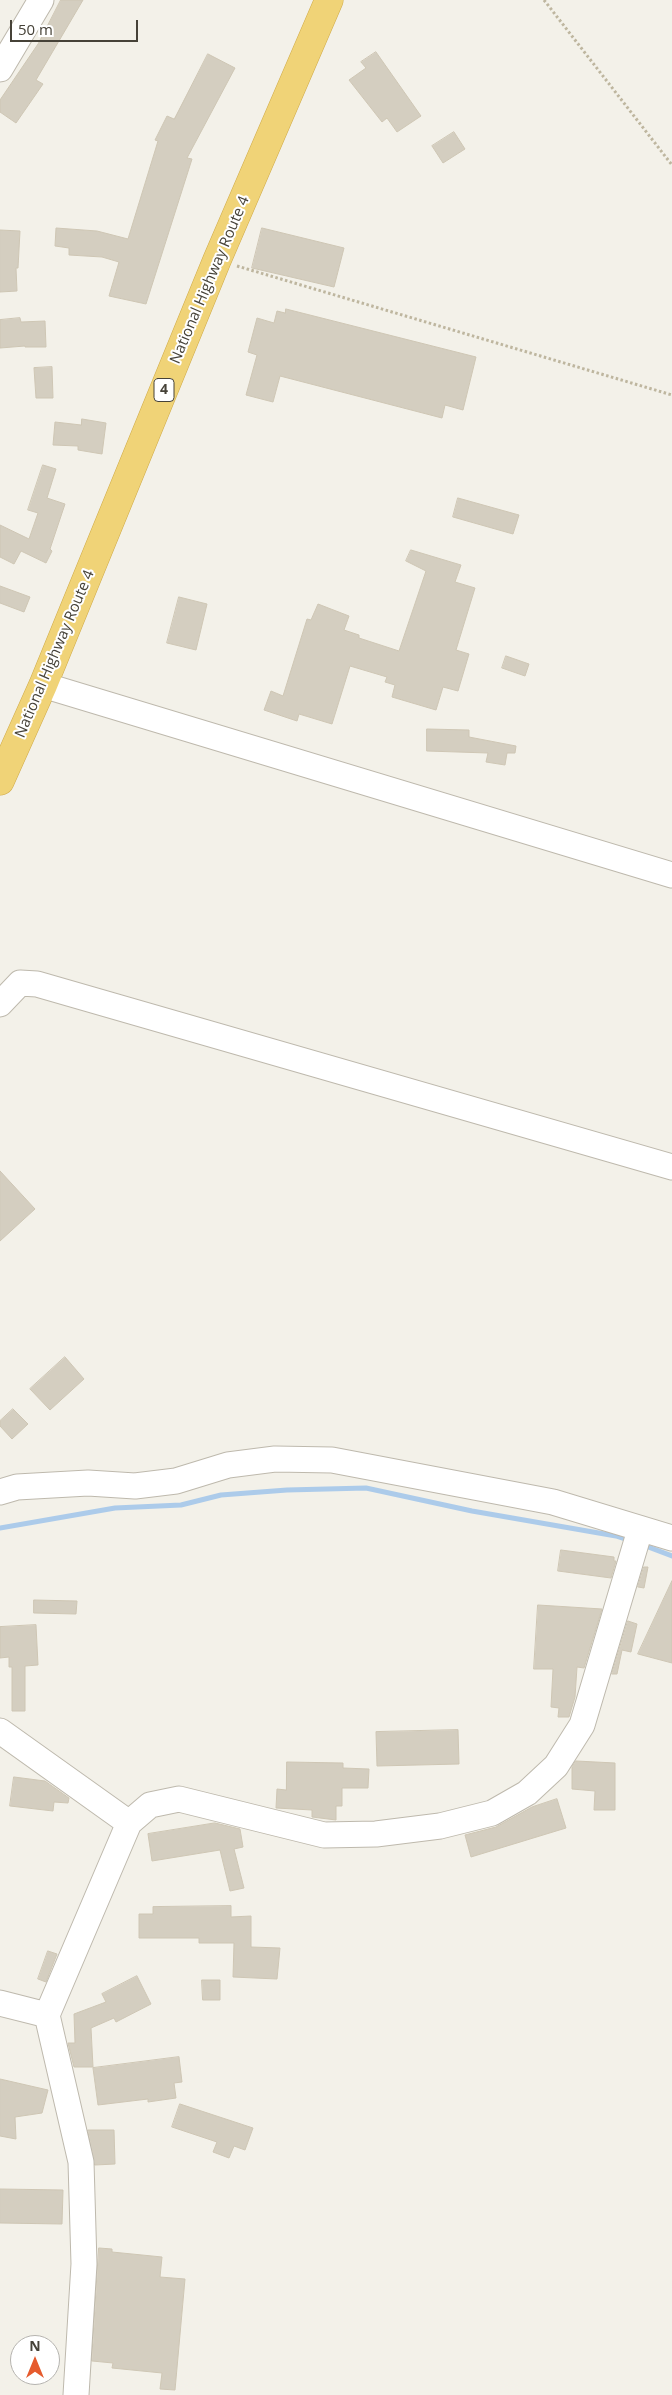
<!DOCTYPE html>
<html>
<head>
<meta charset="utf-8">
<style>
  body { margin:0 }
  #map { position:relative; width:672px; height:2395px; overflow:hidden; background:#f3f1e9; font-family:"Open Sans",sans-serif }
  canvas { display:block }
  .north { position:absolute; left:10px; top:2335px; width:50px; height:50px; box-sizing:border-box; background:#fff; border:1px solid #b5b3af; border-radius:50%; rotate:0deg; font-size:14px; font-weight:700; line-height:20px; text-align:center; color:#464238 }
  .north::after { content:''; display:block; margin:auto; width:18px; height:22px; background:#e65b2e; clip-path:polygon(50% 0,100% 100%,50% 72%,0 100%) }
  .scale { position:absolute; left:10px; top:20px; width:128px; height:22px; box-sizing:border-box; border:2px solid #464238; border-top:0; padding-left:6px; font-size:15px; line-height:18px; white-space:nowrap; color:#464238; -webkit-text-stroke:4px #fff; paint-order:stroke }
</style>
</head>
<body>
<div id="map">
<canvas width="672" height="2395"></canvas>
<div class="north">N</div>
<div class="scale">50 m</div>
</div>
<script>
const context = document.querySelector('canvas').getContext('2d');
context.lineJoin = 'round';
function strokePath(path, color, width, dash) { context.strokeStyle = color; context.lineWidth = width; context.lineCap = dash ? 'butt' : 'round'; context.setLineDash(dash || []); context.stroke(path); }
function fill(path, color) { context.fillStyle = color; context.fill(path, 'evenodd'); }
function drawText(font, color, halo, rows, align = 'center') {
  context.font = font + ' "Open Sans",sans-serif'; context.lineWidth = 4; context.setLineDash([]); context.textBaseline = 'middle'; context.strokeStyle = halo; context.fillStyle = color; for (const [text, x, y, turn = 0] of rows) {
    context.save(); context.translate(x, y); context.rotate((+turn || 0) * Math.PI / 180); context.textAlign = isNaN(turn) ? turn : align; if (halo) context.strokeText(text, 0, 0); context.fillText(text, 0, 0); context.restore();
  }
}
const stream = new Path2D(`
  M0,1528L115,1508L181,1505L221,1495L287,1490L366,1488L472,1511L616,1536L631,1541
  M643,1545L672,1556`);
const building = new Path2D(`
  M61,0H83L36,80L43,84L16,123L0,112V100L38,44Z
  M376,52L421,116L397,132L387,118L382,122L349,80L366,68L361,62Z
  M208,54L235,68L187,158L192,159L146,304L109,296L119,262L102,257L69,255V248L55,246L56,228L97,231L128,239L158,141L155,140L167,116L174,119Z
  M454,132L465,149L443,163L432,146Z
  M262,228L344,248L334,287L252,268Z
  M0,230L20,231L18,268H16L17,291L0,292Z
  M286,309L476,357L463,410L445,405L442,418L280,376L273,402L246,395L257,355L248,352L257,318L274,323L277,311L285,313Z
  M20,318L21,322L45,321L46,347H25V346L0,348V320Z
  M52,367L53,398H36L34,368Z
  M82,419L106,423L102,454L78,450V446L53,445L55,422L81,425Z
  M43,465L56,469L47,498L65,504L50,549L52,551L46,563L21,551L14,564L0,557V525L29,539L38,513L28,510Z
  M458,498L519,515L513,534L453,517Z
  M411,550L461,565L455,582L475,588L456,650L469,654L458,691L443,687L436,710L392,697L395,685L385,682L387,677L350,666L332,724L299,714L297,721L264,710L271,691L283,696L307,619L311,620L318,604L349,616L344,630L359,635V638L399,651L426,571L406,561Z
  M0,586L30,597L24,612L0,603Z
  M179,597L207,604L196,650L167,643Z
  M506,656L529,664L525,676L502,668Z
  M427,729L469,730V737L516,746L515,753H507L505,765L486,762L488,753L427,751Z
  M0,1171L35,1209L0,1241Z
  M65,1357L84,1379L50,1410L30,1389Z
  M13,1409L28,1424L12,1439L0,1426V1421Z
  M561,1550L614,1557V1561H616L611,1578L558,1571Z
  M644,1567H648L644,1588L638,1587Z
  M672,1581V1663L638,1654Z
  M34,1600L77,1601L76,1614L34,1613Z
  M538,1605L602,1609L584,1668L577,1667L575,1697L569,1717H558L559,1708L551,1707L553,1669H534Z
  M628,1621L637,1624L631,1652L622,1650L617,1674H612Z
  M36,1625L38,1665L25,1666V1711H12V1667H9V1657L0,1658V1627Z
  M458,1730L459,1764L377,1766L376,1732Z
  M576,1761L615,1763V1810H594L595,1791L572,1789V1767Z
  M287,1762L343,1763V1768L369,1769L368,1788H342V1806H336V1820L312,1817V1810L276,1808L277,1789L286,1790Z
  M14,1777L45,1781L69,1798L68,1803L54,1802L53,1811L10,1806Z
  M557,1799L566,1828L471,1857L465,1835L496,1827L532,1807Z
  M215,1823L240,1829L243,1847L234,1849L244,1888L230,1891L220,1850L152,1861L148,1834Z
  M231,1906V1917L251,1916V1947L280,1948L277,1979L233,1977L234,1943H199V1938H139V1914H153V1907Z
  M48,1951L57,1954L46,1982L38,1979Z
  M137,1976L151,2004L116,2022L114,2018L91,2028L93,2067H74L68,2043H75L74,2014L106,2002L102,1994Z
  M202,1980H220V2000H203Z
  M179,2057L182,2082L174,2083L176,2098L148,2102V2099L98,2105L93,2068Z
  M0,2079L48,2090L42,2113L15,2117L16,2139L0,2136Z
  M180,2104L253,2128L245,2150L234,2146L229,2158L213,2152L217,2142L172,2127Z
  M88,2130H114L115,2164L95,2165Z
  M0,2189L63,2190L62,2224L0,2223Z
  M99,2248L112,2249V2252L162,2257L160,2277L185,2279L175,2390L160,2389L162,2373L112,2368L113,2363L92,2361Z`);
const path = new Path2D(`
  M544,0L672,165
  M237,266L672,395`);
const minor = new Path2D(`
  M0,69L41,0
  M43,685L672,875
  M0,1004L20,983L37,984L672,1167
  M0,1492L17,1487L88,1483L135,1486L176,1481L228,1465L275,1459L332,1460L553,1502L672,1538
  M0,1731L129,1823
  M0,2003L47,2015
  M76,2395L84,2264L81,2162L47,2015L129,1823L150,1805L179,1799L324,1835L376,1834L440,1826L492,1813L527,1793L556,1766L582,1725L640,1530`);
const highway = new Path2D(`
  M0,781L43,685L217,260L329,0`);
const shields = [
  [164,390,20]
];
const shieldNames = [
  ["4",164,390]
];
const streetNames = [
  ["National Highway Route 4",210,280,-67],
  ["National Highway Route 4",55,654,-67]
];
strokePath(stream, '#accbea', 5);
fill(building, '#d4cec0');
strokePath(building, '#cec6b4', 1);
strokePath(minor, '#beb9ad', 27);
strokePath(highway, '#cfaa48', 29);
strokePath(path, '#beb69f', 3, [2.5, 2.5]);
strokePath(minor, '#fff', 25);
strokePath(highway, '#f0d377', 28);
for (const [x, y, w] of shields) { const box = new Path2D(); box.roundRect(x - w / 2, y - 11.5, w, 23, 4); context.fillStyle = '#fff'; context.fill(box); strokePath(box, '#464238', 1); }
drawText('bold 14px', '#464238', null, shieldNames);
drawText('15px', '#464238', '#fff', streetNames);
</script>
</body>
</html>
